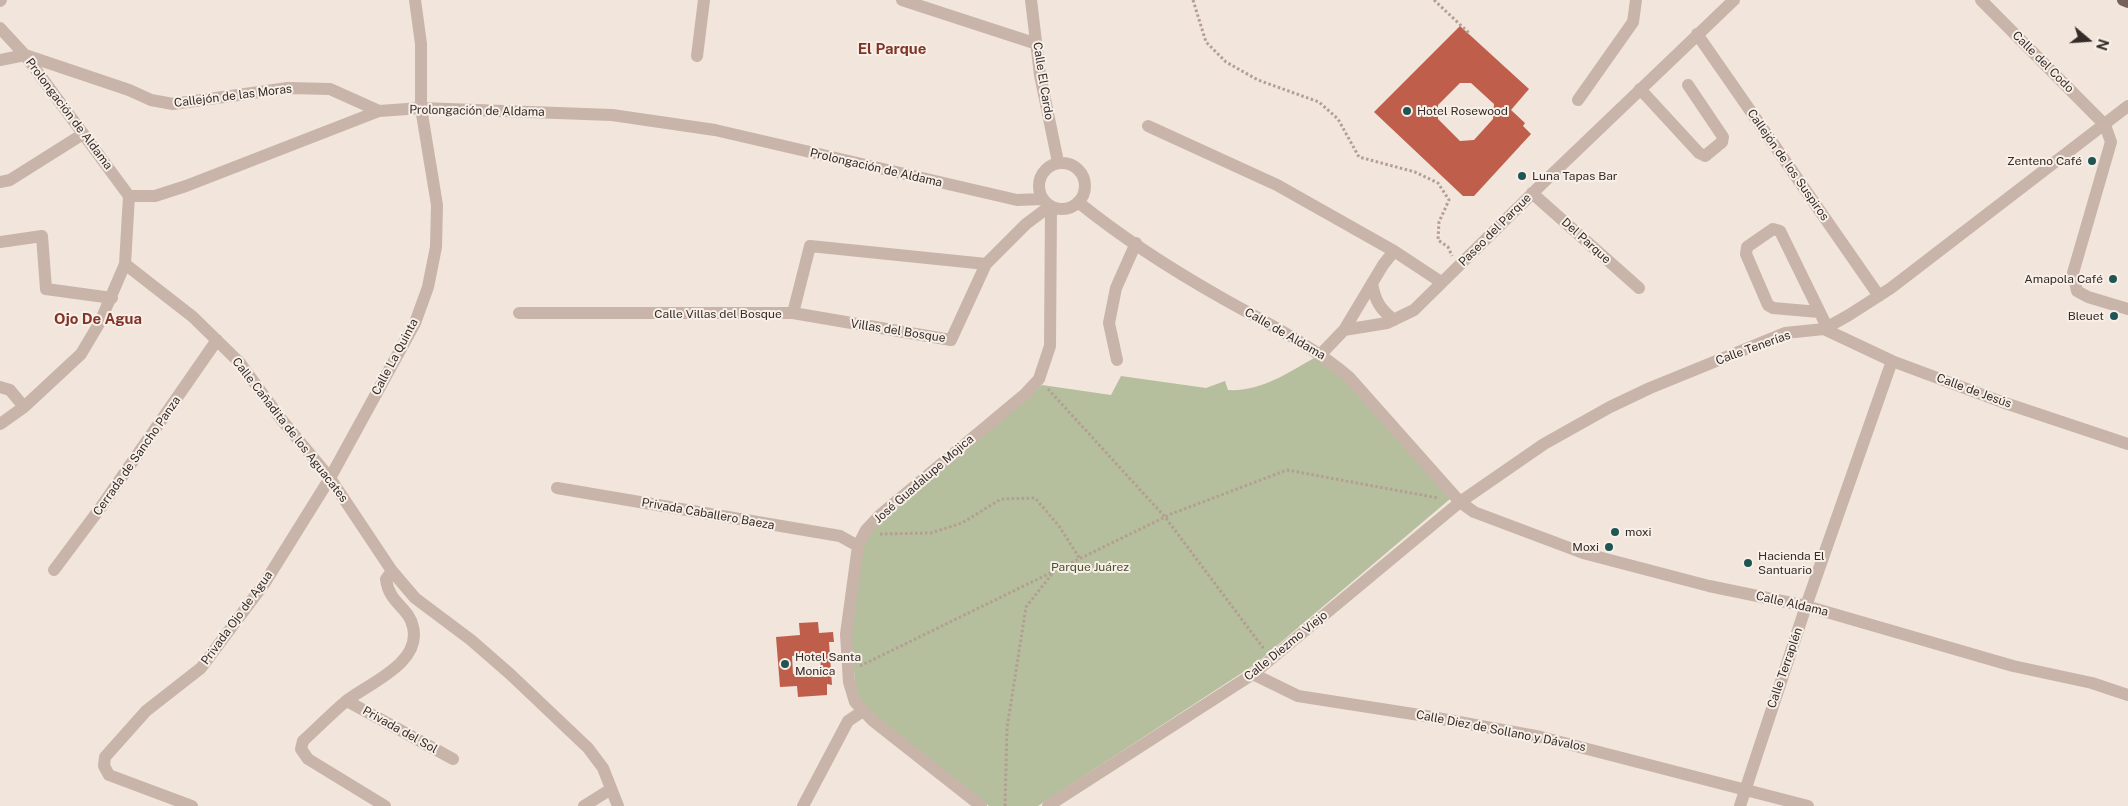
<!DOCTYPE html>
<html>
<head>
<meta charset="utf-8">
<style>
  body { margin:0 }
  #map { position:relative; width:2128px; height:806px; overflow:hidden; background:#f1e5dc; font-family:"Public Sans",sans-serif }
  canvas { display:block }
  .north { position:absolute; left:2063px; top:15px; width:50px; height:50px; -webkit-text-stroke:4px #f8f0e8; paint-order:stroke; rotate:108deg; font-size:14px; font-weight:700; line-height:20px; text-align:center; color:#352b28 }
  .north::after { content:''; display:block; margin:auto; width:18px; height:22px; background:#352b28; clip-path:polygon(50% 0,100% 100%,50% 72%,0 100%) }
</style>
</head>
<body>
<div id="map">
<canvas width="2128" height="806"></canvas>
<div class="north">N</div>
</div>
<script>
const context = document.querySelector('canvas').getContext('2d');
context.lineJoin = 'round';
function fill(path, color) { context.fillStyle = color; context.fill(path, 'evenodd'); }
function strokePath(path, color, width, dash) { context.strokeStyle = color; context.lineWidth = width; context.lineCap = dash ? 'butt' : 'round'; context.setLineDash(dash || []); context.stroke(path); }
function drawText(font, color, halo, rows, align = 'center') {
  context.font = font + ' "Public Sans",sans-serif'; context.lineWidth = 4; context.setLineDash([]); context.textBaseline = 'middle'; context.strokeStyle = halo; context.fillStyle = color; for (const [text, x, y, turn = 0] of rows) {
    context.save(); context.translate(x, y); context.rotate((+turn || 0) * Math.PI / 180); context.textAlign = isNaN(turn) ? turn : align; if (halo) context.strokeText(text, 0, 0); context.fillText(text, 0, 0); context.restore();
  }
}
const green = new Path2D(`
  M1316,357L1346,380L1450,499L1254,665L1038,806H989L878,718L859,700L855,682L851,636L861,548L867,534L1042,385L1111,395L1121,376L1206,388L1225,381L1228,390C1261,392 1289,372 1316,357Z`);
const building = new Path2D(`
  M1460,26L1529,89L1511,110L1525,123L1523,126L1531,134L1474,196H1463L1374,112ZM1460,83H1471L1494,104L1493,119L1474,140L1460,141L1438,119V105Z
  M818,622L819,633L833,632L834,642H829L832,685L827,684V695L798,697L797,686L780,687L776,637L800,635L799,623ZM820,653L821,672L793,674L792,656Z`);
const path = new Path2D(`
  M1193,0L1206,42L1226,62L1258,80L1319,102L1338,119L1359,157L1415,172L1438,183L1449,200L1439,222L1438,240L1448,247L1452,256
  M1434,0L1470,34
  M1048,389L1165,517L1264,649
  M880,534L931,533L962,523L1001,499L1035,498L1059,526L1080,559
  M860,666L1171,514L1287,470L1438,498
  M1005,806L1007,728L1026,607L1052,574`);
const minor = new Path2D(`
  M902,0L1037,44
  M1031,0L1040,75L1058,162
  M1981,0L2105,125L2111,142L2073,273L2077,291L2088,297L2128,309
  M0,1L1,0
  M0,28L25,55L129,196H155L186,186L379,111L421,108L612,115L715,130L1017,200L1043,199
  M1697,34L1879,296
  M697,56L704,0
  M0,60L25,55L129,90L151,100L173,104L288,88L330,89L379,111
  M1640,89L1699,153L1705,156L1722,142L1723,137L1688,85
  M1578,100L1633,22L1636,0
  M1148,126L1277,185L1394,251L1441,282
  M1039 186a23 23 0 1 1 46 0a23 23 0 1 1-46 0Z
  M0,182L10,180L83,134
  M1532,193L1639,288
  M1078,202C1120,236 1176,272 1222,298C1266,323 1310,344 1349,377L1460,502L1474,512L1583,553L1709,586L1806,606L2013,666L2092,683L2128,695
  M0,242L42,236L46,289L112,298
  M125,264L193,317L240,363L281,419L330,478L392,571L415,598L471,640L510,674L588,748L603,768L618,806
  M1372,283C1375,301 1380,309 1394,320
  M1819,312L1773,308L1768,305L1746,254L1747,247L1773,229L1780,231L1827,327
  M519,313H793L951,340L986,264L1026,224L1050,206
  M793,313L810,246L986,264
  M1824,329L1892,361L2002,402L2128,444
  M1344,330L1383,265L1394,251
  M1321,354L1344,330L1387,323L1414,310L1547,179L1734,0
  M1117,360L1109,323L1116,288L1136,243
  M0,387L10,390L24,407
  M0,424L24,407L81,354L100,322L125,264L129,196
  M557,488L840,536L858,546
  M54,570L101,507L217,340
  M1253,674L1298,696L1426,716L1541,737L1808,806
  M347,701L453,759
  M192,806L109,775L104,766L105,757L146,711L201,668L264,584L330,478L415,323L428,287L436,247L437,205L421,108V44L415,0
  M385,806L308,759L301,749L303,741C317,728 331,714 345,702C367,684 422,664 413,627C409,607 389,604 386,579L392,571
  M584,806L611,789
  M803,806L848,721L863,711
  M981,806L872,720L855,702L849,682L846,634L858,546L866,530L880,515L1025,394L1039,379L1050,346L1051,207
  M1048,806L1253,674L1460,502L1544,444L1610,407L1650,388L1785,333L1824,329L1849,315L1891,288L2128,106
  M1740,806L1806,606L1892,361`);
const major = new Path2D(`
  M2123,0L2128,2`);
const markers = [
  [1407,111,5,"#205554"],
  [2092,161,5,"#205554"],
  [1522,176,5,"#205554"],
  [2113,279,5,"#205554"],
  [2114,316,5,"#205554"],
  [1615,532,5,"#205554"],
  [1609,547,5,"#205554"],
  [1748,563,5,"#205554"],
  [785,664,5,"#205554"]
];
const streetNames = [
  ["Calle del Codo",2043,62,45],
  ["Calle El Cardo",1043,81,81],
  ["Callejón de las Moras",233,96,-7],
  ["Prolongación de Aldama",477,111,1],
  ["Prolongación de Aldama",69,114,53],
  ["Callejón de los Suspiros",1788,165,55],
  ["Prolongación de Aldama",876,168,13],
  ["Paseo del Parque",1495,230,-45],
  ["Del Parque",1586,241,42],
  ["Calle Villas del Bosque",718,314],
  ["Villas del Bosque",898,331,9],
  ["Calle de Aldama",1285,334,30],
  ["Calle Tenerías",1753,348,-20],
  ["Calle La Quinta",395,357,-62],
  ["Calle de Jesús",1974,391,20],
  ["Calle Cañadita de los Aguacates",290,430,52],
  ["Cerrada de Sancho Panza",137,456,-55],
  ["José Guadalupe Mojica",924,479,-41],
  ["Privada Caballero Baeza",708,514,10],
  ["Calle Aldama",1792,604,13],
  ["Privada Ojo de Agua",237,618,-54],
  ["Calle Diezmo Viejo",1286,646,-39],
  ["Calle Terraplén",1785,668,-71],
  ["Privada del Sol",400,730,29],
  ["Calle Diez de Sollano y Dávalos",1501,731,11]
];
const poiNames = [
  ["Hotel Rosewood",1417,111],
  ["Zenteno Café",2082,161,"right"],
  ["Luna Tapas Bar",1532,176],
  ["Amapola Café",2103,279,"right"],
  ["Bleuet",2104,316,"right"],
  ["moxi",1625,532],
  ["Moxi",1599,547,"right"],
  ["Hacienda El",1758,556],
  ["Santuario",1758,570],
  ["Hotel Santa",795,657],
  ["Monica",795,671]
];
const parkNames = [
  ["Parque Juárez",1090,567]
];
const quarterNames = [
  ["El Parque",892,49],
  ["Ojo De Agua",98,319]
];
fill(green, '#b6bf9d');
fill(building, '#bf5e4b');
strokePath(path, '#b49e93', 3, [2.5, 2.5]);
strokePath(minor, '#c8b4a9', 12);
strokePath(major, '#76615a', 12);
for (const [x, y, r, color] of markers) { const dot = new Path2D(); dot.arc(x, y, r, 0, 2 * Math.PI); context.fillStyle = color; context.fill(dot); strokePath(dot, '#f8f0e8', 2); }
drawText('12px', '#352b28', '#f8f0e8', streetNames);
drawText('12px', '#352b28', '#f8f0e8', poiNames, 'left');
drawText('12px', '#48522d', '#f8f0e8', parkNames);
drawText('bold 15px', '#803426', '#f8f0e8', quarterNames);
</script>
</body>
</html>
